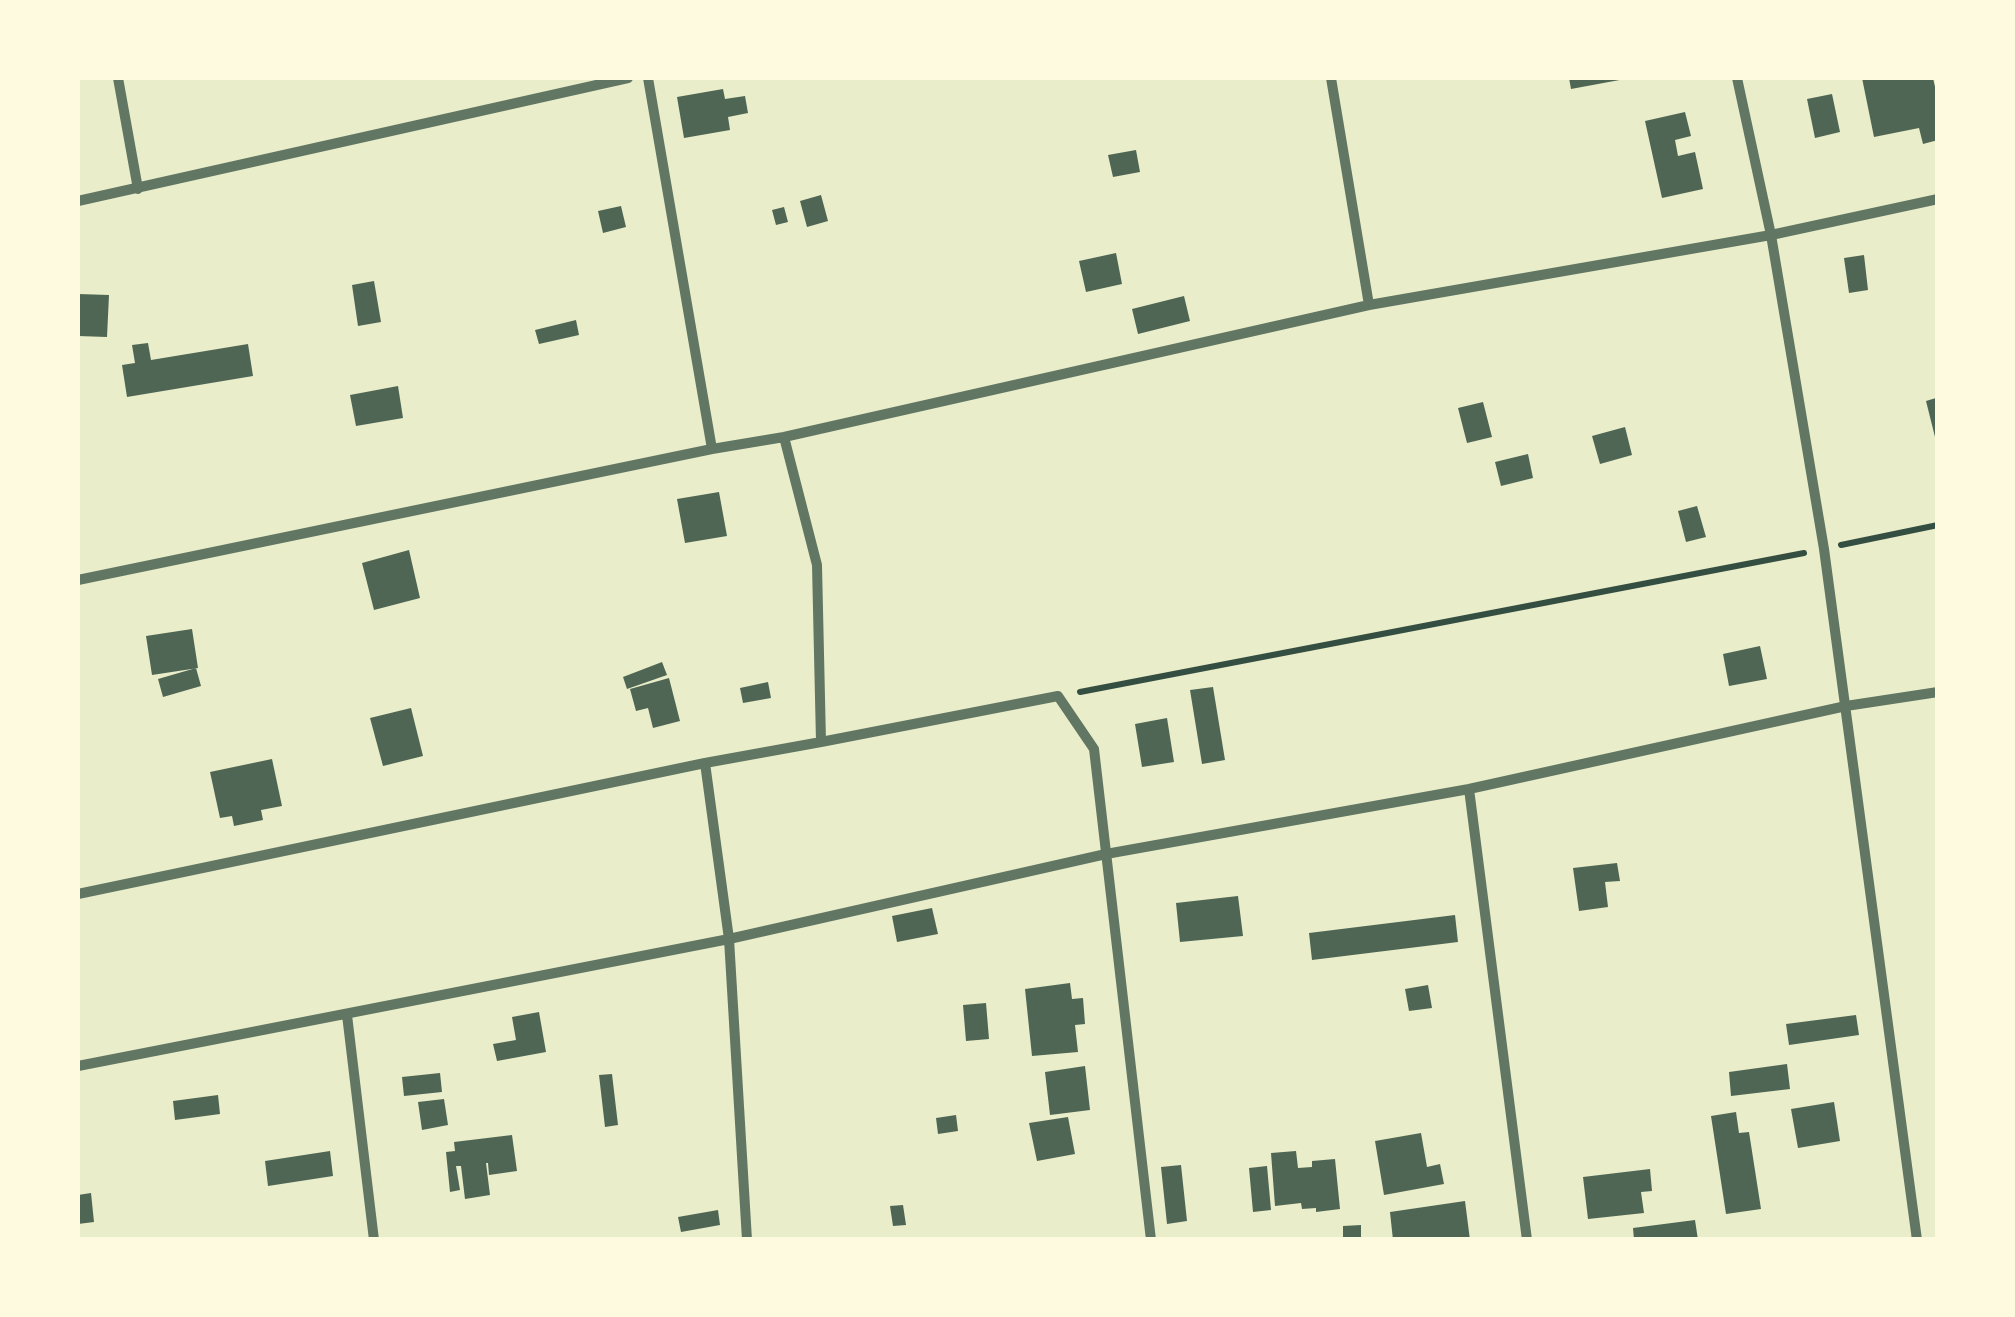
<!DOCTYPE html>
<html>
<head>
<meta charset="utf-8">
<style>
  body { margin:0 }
  #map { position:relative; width:2015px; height:1317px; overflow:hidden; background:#e9edc9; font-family:"Golos Text",sans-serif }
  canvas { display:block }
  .frame { position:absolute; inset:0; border:80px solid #fefae0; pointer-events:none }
</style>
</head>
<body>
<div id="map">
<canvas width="2015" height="1317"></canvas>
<div class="frame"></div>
</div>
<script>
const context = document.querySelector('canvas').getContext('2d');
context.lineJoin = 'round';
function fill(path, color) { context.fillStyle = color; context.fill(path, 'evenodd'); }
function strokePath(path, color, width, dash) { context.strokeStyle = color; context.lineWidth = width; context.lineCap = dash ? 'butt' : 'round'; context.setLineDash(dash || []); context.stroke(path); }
const building = new Path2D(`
  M1569,78H1625V79L1571,89Z
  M1862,78H1933L1938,100V140L1923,144L1919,128L1874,137Z
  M723,89L725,99L745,96L748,113L728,117L730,130L684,138L677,97Z
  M1832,94L1840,132L1815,138L1807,99Z
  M1685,112L1691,136L1675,140L1678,156L1695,152L1703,189L1662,198L1645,121Z
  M1136,150L1140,172L1113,177L1108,155Z
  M821,195L828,221L807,227L800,201Z
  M621,206L626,227L603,233L598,211Z
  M784,207L788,222L776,225L772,210Z
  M1116,253L1122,284L1086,292L1079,261Z
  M1864,255L1868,290L1849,293L1844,258Z
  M374,281L381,322L358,326L352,285Z
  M78,294L109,295L107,337L78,336Z
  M1184,296L1190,321L1138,334L1132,309Z
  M576,320L579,335L539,344L535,330Z
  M148,343L151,360L248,344L253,376L127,397L122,365L135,363L132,345Z
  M398,386L403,418L356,426L350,395Z
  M1936,398L1938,403L1936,441L1926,401Z
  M1483,402L1492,437L1467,443L1458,408Z
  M1625,427L1632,455L1600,464L1592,436Z
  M1528,454L1533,478L1501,486L1495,462Z
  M719,492L727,536L685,543L677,499Z
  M1697,506L1706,537L1686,542L1678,511Z
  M409,550L420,598L374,610L362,563Z
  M192,629L198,668L152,675L146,636Z
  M1760,646L1767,679L1729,686L1723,654Z
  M662,662L667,675L627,689L623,677Z
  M196,668L201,686L163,697L158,679Z
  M669,678L680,721L653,728L648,708L636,711L630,689Z
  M768,682L771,698L743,703L740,688Z
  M1213,687L1225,760L1202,764L1190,690Z
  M411,708L423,756L383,766L370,718Z
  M1167,718L1174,762L1142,767L1135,724Z
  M272,759L282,806L261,810L263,820L234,826L232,816L220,818L210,772Z
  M1617,863L1620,881L1605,882L1608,907L1579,911L1573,868Z
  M1238,896L1243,936L1180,942L1176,903Z
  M932,908L938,934L897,942L892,916Z
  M1455,915L1458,942L1312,960L1309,933Z
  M1070,983L1072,999L1083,998L1085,1024L1075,1025L1078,1052L1032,1056L1025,989Z
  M1428,985L1432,1008L1409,1011L1405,989Z
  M986,1003L989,1039L966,1041L963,1005Z
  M539,1012L546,1052L497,1061L493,1044L516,1040L512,1017Z
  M1856,1015L1859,1035L1789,1045L1786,1024Z
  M1787,1064L1790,1089L1731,1096L1729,1072Z
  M1085,1066L1090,1110L1050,1115L1045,1072Z
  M440,1073L442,1092L404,1096L402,1077Z
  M612,1074L618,1125L605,1127L599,1075Z
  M218,1095L220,1114L175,1120L173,1101Z
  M444,1099L448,1125L422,1130L418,1102Z
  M1834,1102L1840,1141L1798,1148L1791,1109Z
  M1736,1112L1739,1133L1749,1132L1761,1209L1726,1214L1711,1116Z
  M956,1115L958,1131L938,1134L936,1118Z
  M1068,1117L1075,1154L1037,1161L1029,1123Z
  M1421,1133L1427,1167L1440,1164L1444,1184L1384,1195L1375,1141Z
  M512,1135L517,1171L489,1175L488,1163H486L490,1195L465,1199L461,1166H456L460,1190L450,1192L446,1152L455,1151L454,1142Z
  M330,1151L333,1176L268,1186L265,1161Z
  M1296,1151L1298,1168L1312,1167V1161L1335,1159L1340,1209L1316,1212V1208L1302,1209L1301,1203L1275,1206L1271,1153Z
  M1181,1165L1187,1221L1167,1224L1161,1167Z
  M1267,1166L1271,1210L1253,1212L1249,1168Z
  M1650,1169L1652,1191L1641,1192L1644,1213L1588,1219L1583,1177Z
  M91,1193L94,1222L78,1224V1195Z
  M1465,1201L1470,1240H1393L1390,1212Z
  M903,1205L906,1225L893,1226L890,1206Z
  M718,1210L720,1225L681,1232L678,1217Z
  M1695,1220L1698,1240H1634L1633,1228Z
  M1361,1225V1240H1343V1226Z`);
const path = new Path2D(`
  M1841,545L1938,525
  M1080,692L1804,553`);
const minor = new Path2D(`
  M118,78L138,189
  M648,78L712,449
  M1331,78L1369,305
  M1737,78L1771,235L1824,549L1917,1240
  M78,201L628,78
  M784,437L817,565L821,742L1058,696L1094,749L1151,1240
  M78,580L712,449L784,437L1369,305L1771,235L1938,199
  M705,763L729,939L747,1240
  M1469,789L1527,1240
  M78,894L705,763L821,742
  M347,1015L374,1240
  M78,1066L729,939L1106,854L1469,789L1846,706L1938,692`);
fill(building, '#4f6655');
strokePath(path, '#344e41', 6);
strokePath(minor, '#617663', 10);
</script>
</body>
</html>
